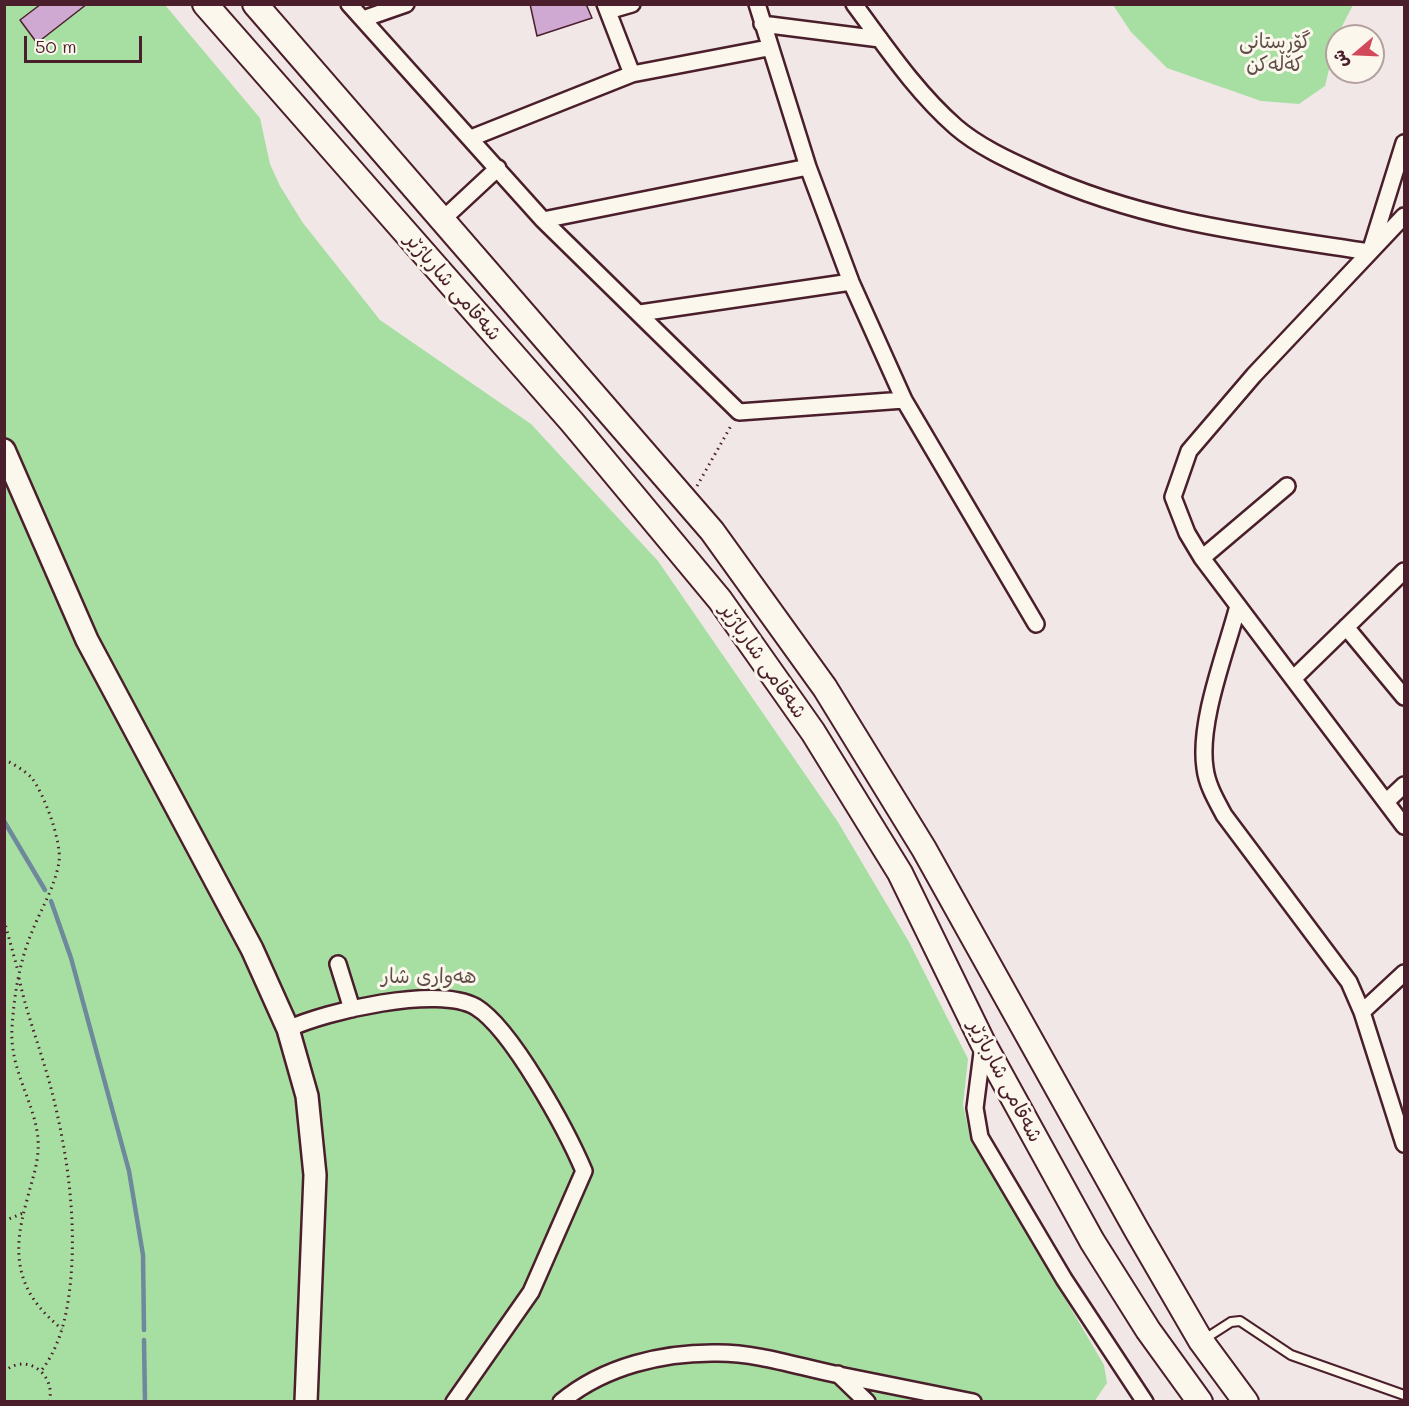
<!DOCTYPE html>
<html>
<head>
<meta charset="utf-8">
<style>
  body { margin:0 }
  #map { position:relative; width:1409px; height:1406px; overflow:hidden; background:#f2e7e7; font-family:Mali,"Playpen Sans Arabic",sans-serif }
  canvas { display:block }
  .frame { position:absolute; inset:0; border:6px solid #4a1f2b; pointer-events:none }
  .north { position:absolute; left:1325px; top:24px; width:60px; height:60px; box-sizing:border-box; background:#fbf7ec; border:2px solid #b4a19f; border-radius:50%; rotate:251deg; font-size:16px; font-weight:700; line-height:24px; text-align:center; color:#4a1f2b }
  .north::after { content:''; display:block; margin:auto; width:21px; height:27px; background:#d1495b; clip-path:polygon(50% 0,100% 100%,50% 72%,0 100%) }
  .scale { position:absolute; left:24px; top:36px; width:118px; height:27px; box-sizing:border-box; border:3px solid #4a1f2b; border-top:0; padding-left:8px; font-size:18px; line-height:21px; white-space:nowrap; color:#4a1f2b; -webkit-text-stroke:4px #fbf7ec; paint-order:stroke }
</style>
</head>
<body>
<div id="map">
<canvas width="1409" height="1406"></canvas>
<div class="frame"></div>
<div class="north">ش</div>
<div class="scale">50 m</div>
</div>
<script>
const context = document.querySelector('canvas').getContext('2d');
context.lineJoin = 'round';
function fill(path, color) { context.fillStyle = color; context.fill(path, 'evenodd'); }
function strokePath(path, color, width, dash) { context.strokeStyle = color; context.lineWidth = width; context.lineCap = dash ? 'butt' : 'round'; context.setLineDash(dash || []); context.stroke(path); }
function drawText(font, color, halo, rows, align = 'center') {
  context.font = font + ' Mali,"Playpen Sans Arabic",sans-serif'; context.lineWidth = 6; context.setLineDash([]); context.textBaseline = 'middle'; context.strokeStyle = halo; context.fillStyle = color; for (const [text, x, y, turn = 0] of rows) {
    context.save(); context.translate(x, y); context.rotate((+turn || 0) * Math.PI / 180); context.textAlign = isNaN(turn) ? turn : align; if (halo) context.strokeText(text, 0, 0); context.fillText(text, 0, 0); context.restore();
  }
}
const green = new Path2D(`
  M5,5H165L260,118L270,164L280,186L303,223L380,320L531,424L658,561L838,822L909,942L968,1059L963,1105L970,1136L1104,1365L1107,1383L1094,1402H5Z
  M1113,5H1353L1337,36L1325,86L1299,104L1261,101L1167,68L1131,32Z`);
const stream = new Path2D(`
  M4,821L45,890
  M51,901L71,958L129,1171L143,1255L144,1330
  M144,1340L145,1402`);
const building = new Path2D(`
  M41,4H87L37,43L20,20Z
  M530,4H586L592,18L537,36Z`);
const path = new Path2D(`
  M697,486L732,424
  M4,759C13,764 24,770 31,777C44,793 62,842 59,862C55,887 40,911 31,934C19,964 14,996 12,1028C9,1075 41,1109 38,1151C37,1168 31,1183 27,1200C11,1255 16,1292 62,1329
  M4,920L18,971
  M19,978C27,1016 42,1053 52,1092C67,1152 76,1214 71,1277C68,1310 62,1344 41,1371
  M4,1221L23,1213
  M4,1372C26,1351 57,1375 49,1402`);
const lane = new Path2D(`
  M1203,1340L1231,1322L1240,1321L1291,1355L1404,1395`);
const street = new Path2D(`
  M349,4L543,220L739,412L904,400
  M605,4L632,74
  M757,4L808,167L851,282L904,400L1036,624
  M854,4C886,47 916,92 956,127C978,146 1008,160 1035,172C1144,222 1253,234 1370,252L1404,143
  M608,11L632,4
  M363,19L406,4
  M762,24L880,39
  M471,138L632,74L768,48
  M1404,216L1254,375L1189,451L1173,497L1187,533L1202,558L1404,826
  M543,220L808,167
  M441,221L498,168
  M640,313L851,282
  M1202,558L1287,486
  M1238,606C1226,652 1198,722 1205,768C1207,785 1216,800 1224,815L1349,982L1362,1012L1404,1144
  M1346,627L1404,697
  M1295,677L1404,571
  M1387,801L1404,785
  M338,964L352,1009
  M1362,1012L1404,973
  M288,1029C326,1011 438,985 476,1007C512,1029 567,1131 584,1171L531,1292L454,1402
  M983,1045L975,1108L980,1137L1064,1279L1145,1402
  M838,1374L867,1402
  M561,1402C604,1366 664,1352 718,1353C759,1353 799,1367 839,1375C883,1384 928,1393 973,1402`);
const secondary = new Path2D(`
  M4,450L87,640L252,949L288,1029L307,1096L315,1175L306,1402`);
const primary = new Path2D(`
  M205,4L572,422L720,600L813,732L900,873L983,1043L1092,1241L1148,1330L1200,1402
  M255,4L712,531L825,688L924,849L1136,1229L1201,1341L1246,1402`);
const parkNames = [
  ["گۆڕستانی",1275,42],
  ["کەڵەکن",1275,65],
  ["هەواری شار",429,977]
];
const streetNames = [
  ["شەقامی شارباژێر",453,287,49],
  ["شەقامی شارباژێر",763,661,55],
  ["شەقامی شارباژێر",1005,1081,62]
];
fill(green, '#a7dfa3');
strokePath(stream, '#6e889c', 4.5);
fill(building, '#cfa9d2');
strokePath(building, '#4a1f2b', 1.5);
strokePath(lane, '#4a1f2b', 12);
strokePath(street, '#4a1f2b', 20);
strokePath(secondary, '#4a1f2b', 26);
strokePath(primary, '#4a1f2b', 28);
strokePath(path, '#4a1f2b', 3, [1.5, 4.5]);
strokePath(lane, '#fbf7ec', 8);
strokePath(street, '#fbf7ec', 15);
strokePath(secondary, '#fbf7ec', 21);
strokePath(primary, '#fbf7ec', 24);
drawText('20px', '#614f49', '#fbf7ec', parkNames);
drawText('20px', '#4a1f2b', '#fbf7ec', streetNames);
</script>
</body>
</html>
